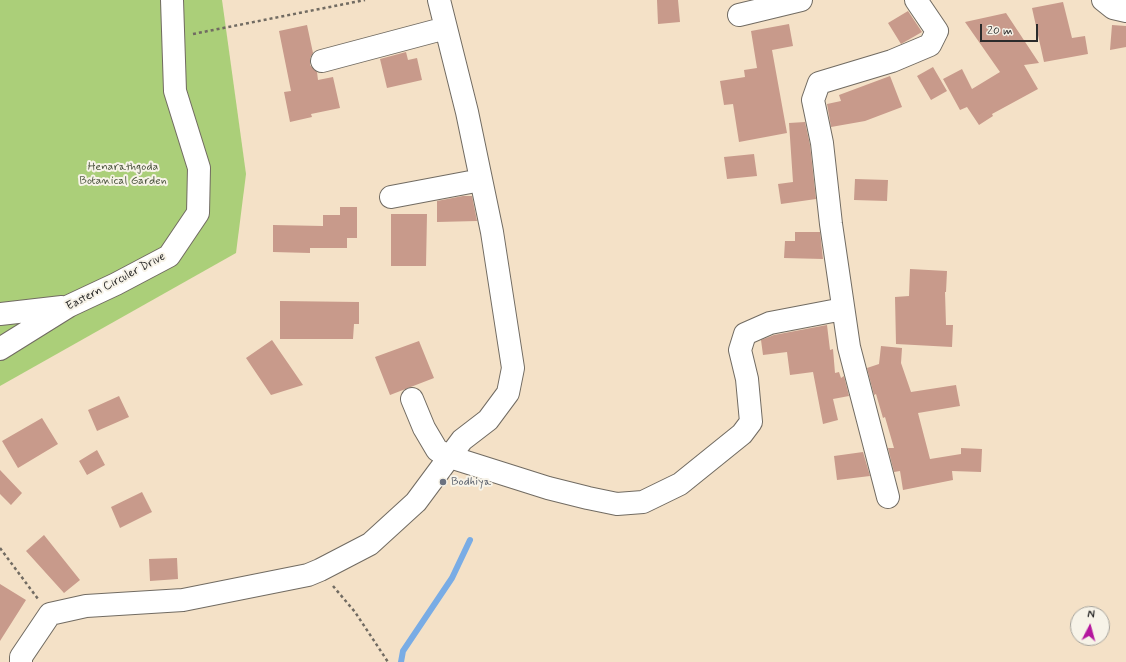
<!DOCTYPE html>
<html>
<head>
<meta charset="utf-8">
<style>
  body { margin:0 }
  #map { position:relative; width:1126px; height:662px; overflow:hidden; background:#f4e1c7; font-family:Mynerve,sans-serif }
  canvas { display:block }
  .north { position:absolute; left:1070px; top:606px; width:40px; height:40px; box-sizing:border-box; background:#f7f3e8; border:1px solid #a5a39c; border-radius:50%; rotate:6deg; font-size:11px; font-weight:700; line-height:16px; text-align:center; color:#2b2b2b }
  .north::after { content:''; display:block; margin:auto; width:14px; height:18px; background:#b5179e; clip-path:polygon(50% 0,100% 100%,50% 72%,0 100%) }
  .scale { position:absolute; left:980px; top:24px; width:58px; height:18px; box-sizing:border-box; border:2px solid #2b2b2b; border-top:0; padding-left:5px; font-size:12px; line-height:14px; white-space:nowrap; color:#2b2b2b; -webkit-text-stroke:3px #f7f3e8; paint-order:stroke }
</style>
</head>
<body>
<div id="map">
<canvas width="1126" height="662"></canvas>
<div class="north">N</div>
<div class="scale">20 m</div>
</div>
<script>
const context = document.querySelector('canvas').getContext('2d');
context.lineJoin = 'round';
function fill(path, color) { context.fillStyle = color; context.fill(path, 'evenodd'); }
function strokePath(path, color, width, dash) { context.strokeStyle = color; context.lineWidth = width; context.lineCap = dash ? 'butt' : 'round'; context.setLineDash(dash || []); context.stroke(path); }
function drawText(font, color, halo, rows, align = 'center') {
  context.font = font + ' Mynerve,sans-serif'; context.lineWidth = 4; context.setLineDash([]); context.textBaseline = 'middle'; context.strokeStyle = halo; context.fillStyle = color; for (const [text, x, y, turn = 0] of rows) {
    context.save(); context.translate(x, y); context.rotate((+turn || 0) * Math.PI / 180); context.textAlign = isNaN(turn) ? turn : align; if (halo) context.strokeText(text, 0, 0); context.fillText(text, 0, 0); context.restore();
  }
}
const green = new Path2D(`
  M0,0H222L246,174L236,253L0,386Z`);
const stream = new Path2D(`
  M401,662L403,651L452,578L470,540`);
const building = new Path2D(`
  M657,0H678L680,22L658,24Z
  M1063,2L1072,38L1085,36L1088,54L1044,62L1032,8Z
  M908,11L922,32L901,44L888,23Z
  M1006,13L1039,63L1024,65L1038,89L992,114L993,116L979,125L967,107L960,110L943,79L962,69L972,89L1000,72L965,22Z
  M789,24L793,46L772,50L787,133L739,142L733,104L724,105L720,81L745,77L744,70L757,68L751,31Z
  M307,25L313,53L310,58V65L317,72L318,80L333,77L340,108L311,114L312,117L290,122L284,92L291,91L279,31Z
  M1112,25L1126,26V47L1110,50Z
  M406,52L408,60L417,58L422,80L387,88L380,59Z
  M933,67L947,91L931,100L917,76Z
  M890,76L902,107L865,121L831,127L827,104L841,101L839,95Z
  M805,122L810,145L816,199L781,204L778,184L793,182L789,123Z
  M754,154L757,176L727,179L724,157Z
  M855,179L888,180L887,201L854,200Z
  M463,196H472L477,221L437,222V201Z
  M340,207H357V238H347V248H310V253L273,252V225L323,226V215H340Z
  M391,214H427L426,266H391Z
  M795,232H820L823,259L784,258L785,241H795Z
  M910,269L947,271L946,292H945L946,325H953L952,347L896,344L895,297L909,296Z
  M280,301L359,302V324H354L353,339H280Z
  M827,325L830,350L833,349L835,373L839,372L841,378L844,376L849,396L833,399L838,420L823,424L813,372L790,375L787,352L763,355L761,340L774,335Z
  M272,340L303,385L271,395L246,358Z
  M419,341L434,378L390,395L375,357Z
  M881,346L902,348L901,363L911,392L956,385L960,406L918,413L930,459L961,454V448L982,449L981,472L952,471L953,480L903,490L900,471L894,472L888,448H894L885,417L883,418L876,394L874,395L867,368L879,364Z
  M119,396L129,417L97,431L88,410Z
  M42,418L58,444L18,468L2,441Z
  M97,450L105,465L87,475L79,461Z
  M863,452L870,476L837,480L834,456Z
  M0,470L22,493L11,505L0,494Z
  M142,492L152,512L120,528L111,507Z
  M44,535L80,580L64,593L26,551Z
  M177,558L178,579L150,581L149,559Z
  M0,584L26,600L0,641Z`);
const path = new Path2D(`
  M193,34L365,0
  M0,548L38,599
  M333,586L355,612L388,662`);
const minor = new Path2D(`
  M1103,0L1113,8L1126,11
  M739,15L801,0
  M322,61L446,28
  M391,197L481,180
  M0,314L62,307
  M0,349L69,306L116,284L169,256L198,213L199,168L175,91L172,0
  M412,399L424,428L437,450L450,457L548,488L588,498L617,504L643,502L680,484L742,434L751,422L747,379L740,350L745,334L770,323L843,309
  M888,497L849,347L831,224L822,143L813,100L819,83L892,61L930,45L937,31L916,0
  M21,662V657L50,614L86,606L183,600L308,575L320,570L370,544L416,502L462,440L488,420L508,393L513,368L492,232L467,112L439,0`);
const markers = [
  [443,482,4,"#6b7280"]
];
const parkNames = [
  ["Henarathgoda",123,167],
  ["Botanical Garden",123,181]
];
const streetNames = [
  ["Eastern Circuler Drive",116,282,-28]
];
const worshipNames = [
  ["Bodhiya",451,482]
];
fill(green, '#abcf79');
strokePath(stream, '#79ace5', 6);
fill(building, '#c89a8b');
strokePath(minor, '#716b62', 24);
strokePath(path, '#716b62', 2.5, [3, 3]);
strokePath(minor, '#fff', 22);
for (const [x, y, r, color] of markers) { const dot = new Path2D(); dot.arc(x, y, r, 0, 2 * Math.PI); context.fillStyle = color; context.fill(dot); strokePath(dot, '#f7f3e8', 1.5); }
drawText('12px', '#4b543e', '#f7f3e8', parkNames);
drawText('12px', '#2b2b2b', '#f7f3e8', streetNames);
drawText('12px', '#5b616d', '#f7f3e8', worshipNames, 'left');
</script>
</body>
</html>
